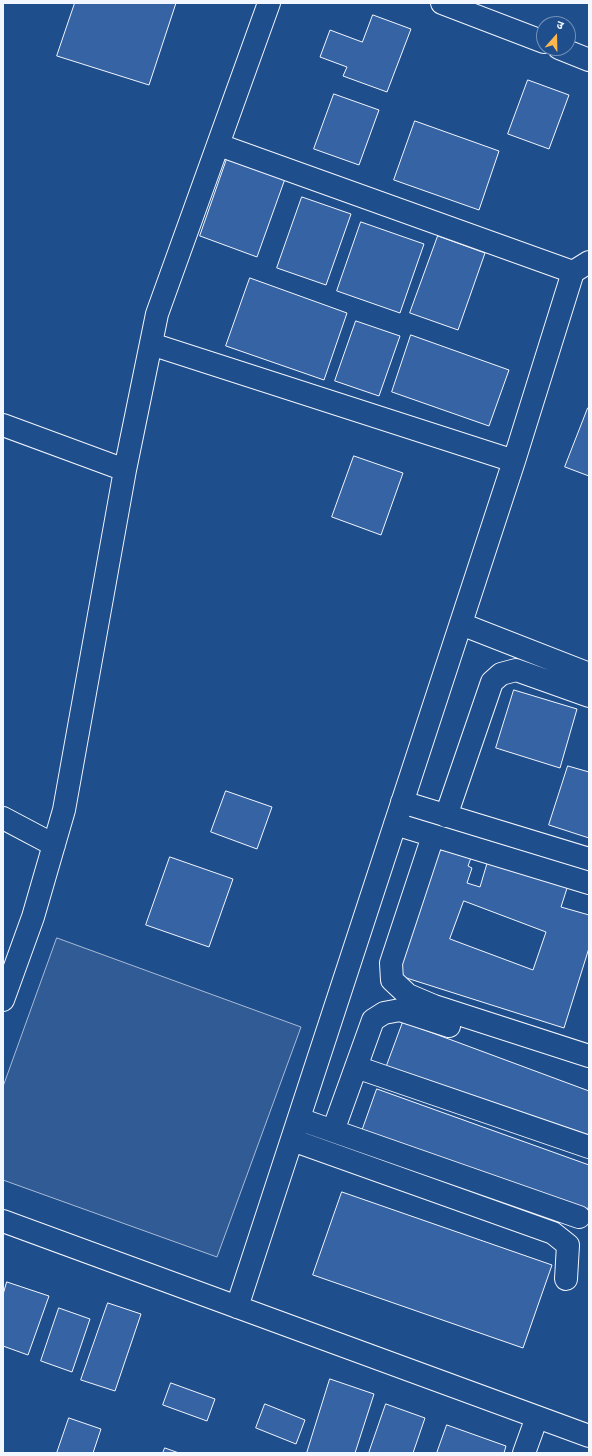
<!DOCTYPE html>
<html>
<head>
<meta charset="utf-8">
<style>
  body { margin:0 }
  #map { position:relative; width:592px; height:1456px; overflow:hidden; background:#1f4e8c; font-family:Figtree,"Noto Sans Devanagari",sans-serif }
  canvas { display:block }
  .frame { position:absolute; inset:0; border:4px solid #f2f6ff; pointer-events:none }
  .north { position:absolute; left:536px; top:16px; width:40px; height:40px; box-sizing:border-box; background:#1f4e8c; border:1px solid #7391ba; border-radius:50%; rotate:20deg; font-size:11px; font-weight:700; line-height:16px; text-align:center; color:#f2f6ff }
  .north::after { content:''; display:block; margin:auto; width:14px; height:18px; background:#ffb74d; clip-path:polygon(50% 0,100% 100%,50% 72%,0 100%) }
</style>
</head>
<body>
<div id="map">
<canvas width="592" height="1456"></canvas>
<div class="frame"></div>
<div class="north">उ</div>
</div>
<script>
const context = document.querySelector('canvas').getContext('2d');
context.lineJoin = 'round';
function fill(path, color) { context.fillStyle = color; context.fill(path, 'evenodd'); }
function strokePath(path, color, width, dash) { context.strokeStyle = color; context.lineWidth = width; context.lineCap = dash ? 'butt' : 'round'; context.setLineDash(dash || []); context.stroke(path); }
const built = new Path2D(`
  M57,938L301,1027L217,1257L3,1180V1087Z`);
const building = new Path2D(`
  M75,3H176L149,85L57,56Z
  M373,15L411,29L387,92L343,76L347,67L320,57L330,30L362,42Z
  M528,80L569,95L549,149L508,134Z
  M334,94L379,110L359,165L314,149Z
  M415,121L499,151L479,210L394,180Z
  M228,156L286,176L257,257L200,236Z
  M302,197L351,214L326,285L277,268Z
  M361,222L424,244L400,313L337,291Z
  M438,236L485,253L458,330L410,313Z
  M250,278L347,313L324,380L226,346Z
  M356,321L400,336L379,396L335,381Z
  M411,335L509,370L489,426L392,392Z
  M588,408H589V476L565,467Z
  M354,456L403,473L381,535L332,517Z
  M514,690L577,709L560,768L496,748Z
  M568,766L589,772V838L549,825Z
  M226,791L272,807L257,849L211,832Z
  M438,844L472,855L468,866L472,868L467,883L480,887L488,860L568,885L561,907L589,915V948L564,1028L397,975ZM464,901L546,932L533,970L450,939Z
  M170,857L233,879L209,947L146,925Z
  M403,1022L589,1091V1142L386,1068Z
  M377,1089L589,1165V1205L586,1215L361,1134Z
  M342,1192L552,1265L523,1348L313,1275Z
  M7,1282L49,1296L28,1355L3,1346V1295Z
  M108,1303L141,1314L115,1391L81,1380Z
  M59,1308L90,1319L72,1372L41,1361Z
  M330,1379L374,1394L355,1453H307Z
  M171,1383L215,1399L207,1421L163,1405Z
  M265,1404L305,1420L296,1444L256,1428Z
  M386,1404L425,1418L413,1453H369Z
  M69,1418L101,1429L93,1453H57Z
  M447,1425L506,1446L504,1453H437Z
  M165,1448L179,1453H163Z`);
const minor = new Path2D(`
  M442,3L544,42
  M559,48L589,60
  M219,145L573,272
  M151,344L514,461
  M3,425L125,470
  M461,624L589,674
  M402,802L589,859
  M446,816L492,682L501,674L516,670L589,696
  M3,818L54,845
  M395,824L589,883
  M433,836L391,963L392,980L408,995L434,1006L589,1056
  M3,1000L33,917L64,810L125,470L157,314L269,3
  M356,1067L589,1147
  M299,1119L579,1217
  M333,1131L373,1020L384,1013L400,1010L449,1026
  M292,1140L553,1233L568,1245L566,1279
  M3,1221L589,1436
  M237,1307L514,461L573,272L589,262
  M524,1453L537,1417`);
fill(built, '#305b95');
strokePath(built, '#a8bbd7', 1);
fill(building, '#3563a3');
strokePath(building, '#f2f6ff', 1);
strokePath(minor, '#f2f6ff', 24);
strokePath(minor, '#1f4e8c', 22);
</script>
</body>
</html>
